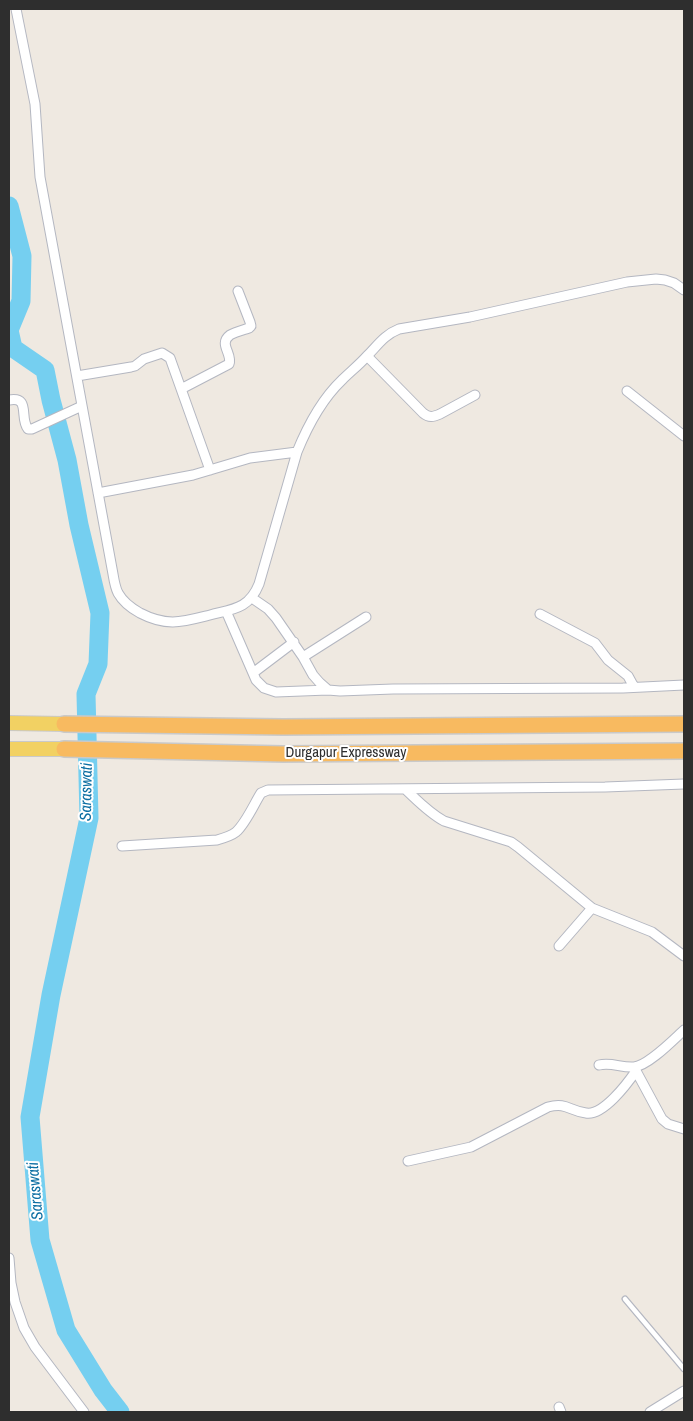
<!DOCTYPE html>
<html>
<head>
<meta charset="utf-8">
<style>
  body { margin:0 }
  #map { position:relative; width:693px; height:1421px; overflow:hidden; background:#efe9e1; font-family:"Archivo Narrow",sans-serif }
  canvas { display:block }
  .frame { position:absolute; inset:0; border:10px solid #2e2e2e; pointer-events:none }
</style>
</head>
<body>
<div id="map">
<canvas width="693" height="1421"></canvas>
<div class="frame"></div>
</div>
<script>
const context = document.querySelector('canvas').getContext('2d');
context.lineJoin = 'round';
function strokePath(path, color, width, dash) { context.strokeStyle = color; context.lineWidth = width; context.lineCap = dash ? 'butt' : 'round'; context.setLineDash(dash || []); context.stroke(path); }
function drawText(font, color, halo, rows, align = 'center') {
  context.font = font + ' "Archivo Narrow",sans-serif'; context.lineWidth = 4; context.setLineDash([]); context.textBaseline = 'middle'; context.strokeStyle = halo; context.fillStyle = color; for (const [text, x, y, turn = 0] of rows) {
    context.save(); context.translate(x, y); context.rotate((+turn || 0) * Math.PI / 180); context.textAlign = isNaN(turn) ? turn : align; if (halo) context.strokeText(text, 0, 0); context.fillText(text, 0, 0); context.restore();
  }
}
const river = new Path2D(`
  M9,206L22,256L21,301L9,330L13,348L45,370L51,400L67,460L79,525L100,613L98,664L86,694L89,818L51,995L30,1117L40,1240L66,1330L103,1390L120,1412`);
const service = new Path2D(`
  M625,1299L684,1369`);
const minor = new Path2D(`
  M16,9L35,104L40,177L113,574C114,580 115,587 118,593C123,602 131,608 140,613C167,627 182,622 210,615C233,609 249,609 259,584L297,452C308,425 321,400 342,380C350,372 359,365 367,356C378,345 384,335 399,329L470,317L627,282L656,279L665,280L674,283L684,290
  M367,356L423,413C429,418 433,417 440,414L475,395
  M77,376L131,367L135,366L144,359L162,353L170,358L210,470
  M181,389L229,364C233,354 218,344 230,335C235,332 243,330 249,328L251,326L250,322L238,291
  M627,391L684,436
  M9,400C31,396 19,418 28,429H32L82,406
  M98,493L193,475L250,458L297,452
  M252,598L268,609L276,618L303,657L313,675L320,683L328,690L340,691L393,689L623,688L684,685
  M226,611L256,680L264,688L276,692L328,690
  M540,614L595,643L608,660L628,676L634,687
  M303,657L366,617
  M253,673L294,642
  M405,789C418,801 429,813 444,821L511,842L518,847L592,908L652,932L684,956
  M122,846L217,840C224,838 231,836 236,832C246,823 254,804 261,793L268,790L605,787L684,784
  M559,946L592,908
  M599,1065C612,1062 621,1068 634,1067C649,1065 673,1040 684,1030
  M635,1069L662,1119L668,1124L684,1129
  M408,1161L471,1147L548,1107C567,1102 569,1111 586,1113C603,1116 627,1084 636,1071
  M9,1258L11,1283L15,1302L24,1328L35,1347L84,1412
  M559,1407L561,1412
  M650,1412L684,1391`);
const primary = new Path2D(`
  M9,723L64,724
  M9,749H64`);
const trunk = new Path2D(`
  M64,724L283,727L684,724
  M64,749L283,754L684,751`);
const streetNames = [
  ["Durgapur Expressway",346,753]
];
const waterNames = [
  ["Saraswati",87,792,-89],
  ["Saraswati",36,1191,-95]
];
strokePath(river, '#75cff0', 19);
strokePath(service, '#b4b7c1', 7);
strokePath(minor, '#b4b7c1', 11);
strokePath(primary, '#c9c9c9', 16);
strokePath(trunk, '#c9c9c9', 18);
strokePath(service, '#fff', 4.5);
strokePath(minor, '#fff', 9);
strokePath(primary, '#f2d163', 14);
strokePath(trunk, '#f8ba60', 15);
drawText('15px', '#2e2e2e', '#fff', streetNames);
drawText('italic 16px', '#0d6fa3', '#fff', waterNames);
</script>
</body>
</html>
